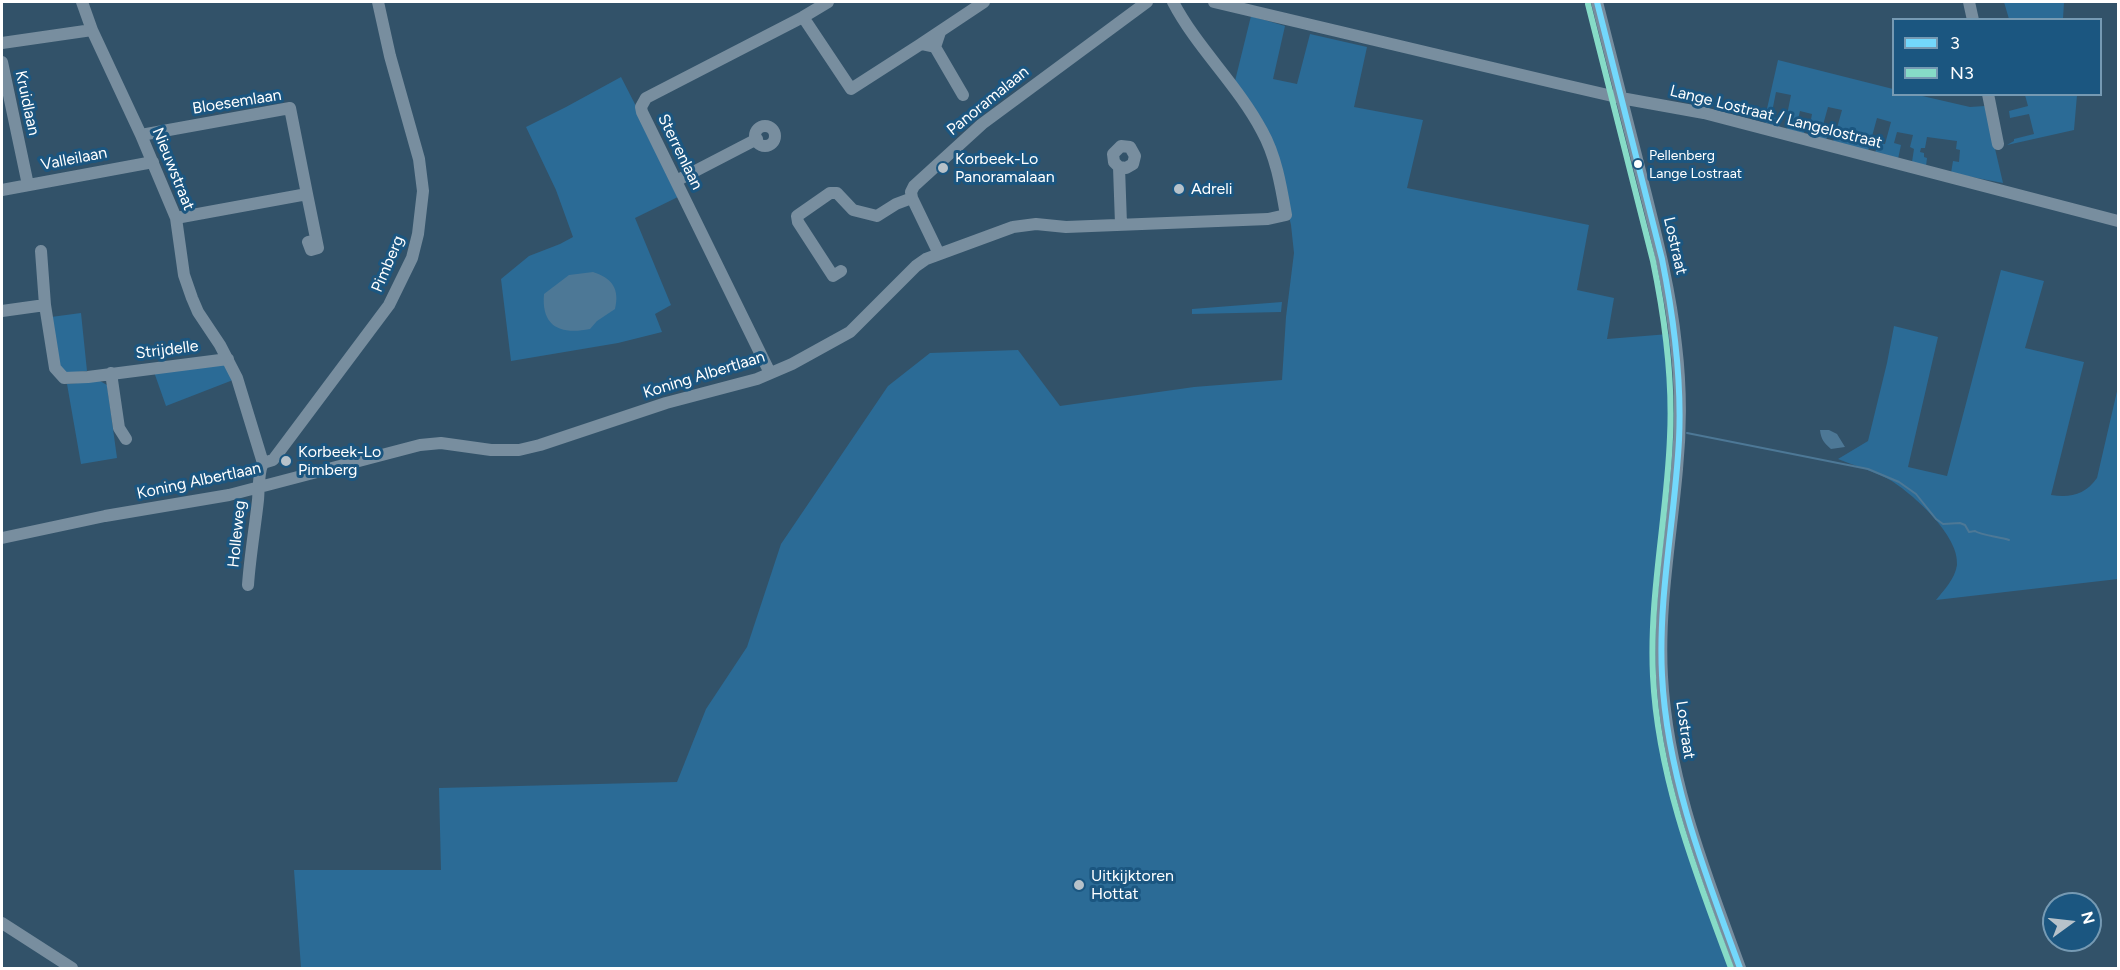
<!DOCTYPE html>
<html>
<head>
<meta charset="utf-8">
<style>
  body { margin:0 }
  #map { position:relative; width:2120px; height:970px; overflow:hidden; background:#325269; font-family:Figtree,sans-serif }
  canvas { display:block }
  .frame { position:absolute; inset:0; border:3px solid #fff; pointer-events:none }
  .legend { position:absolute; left:1892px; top:18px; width:210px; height:78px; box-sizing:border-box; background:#1b5680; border:2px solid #769ab3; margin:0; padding:8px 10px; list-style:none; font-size:18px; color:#fff }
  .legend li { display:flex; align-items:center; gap:12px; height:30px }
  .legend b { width:30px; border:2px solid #769ab3 }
  .north { position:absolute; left:2042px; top:892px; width:60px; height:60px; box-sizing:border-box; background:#1b5680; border:2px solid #769ab3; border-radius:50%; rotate:75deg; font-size:16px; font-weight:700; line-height:24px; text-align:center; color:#fff }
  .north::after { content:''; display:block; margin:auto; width:21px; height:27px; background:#b7c2ca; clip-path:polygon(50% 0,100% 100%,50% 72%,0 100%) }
</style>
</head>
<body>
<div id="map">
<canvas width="2120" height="970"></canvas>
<div class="frame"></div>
<ul class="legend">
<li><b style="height:8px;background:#73d8fc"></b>3</li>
<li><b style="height:8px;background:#86dbc7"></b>N3</li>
</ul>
<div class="north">N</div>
</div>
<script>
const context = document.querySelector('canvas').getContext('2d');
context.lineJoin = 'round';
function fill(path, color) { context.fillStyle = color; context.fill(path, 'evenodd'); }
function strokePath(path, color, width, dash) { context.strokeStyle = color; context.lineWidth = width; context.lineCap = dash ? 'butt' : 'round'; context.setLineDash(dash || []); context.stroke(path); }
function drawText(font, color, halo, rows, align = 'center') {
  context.font = font + ' Figtree,sans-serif'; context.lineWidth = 6; context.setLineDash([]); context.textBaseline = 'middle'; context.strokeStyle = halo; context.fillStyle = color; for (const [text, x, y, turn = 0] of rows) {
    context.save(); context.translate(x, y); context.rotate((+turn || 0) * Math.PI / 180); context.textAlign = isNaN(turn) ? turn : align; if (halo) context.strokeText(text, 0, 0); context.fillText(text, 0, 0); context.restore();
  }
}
const green = new Path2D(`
  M2004,2H2064L2063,19H2009Z
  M1251,16L1285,26L1273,79L1297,84L1310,34L1367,47L1354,107L1423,120L1407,188L1589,225L1577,290L1614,298L1607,339L1669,334C1673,378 1675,422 1671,466C1666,532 1653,598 1655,665C1657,771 1698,870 1732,968H301L294,870H441L439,788L677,782L706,709L747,647L781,544L888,386L930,353L1018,350L1060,406L1194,387L1282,380L1286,317L1294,253L1291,225L1273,148L1235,81Z
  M1778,60L1893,89L1894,94L1918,95L1970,107L1985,106L2003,183L1951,173L1953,161L1959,162L1960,150L1956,149L1957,141L1927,137L1925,148H1921L1920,152L1924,153V157L1927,158L1926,166L1912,162L1914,149L1910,147L1913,135L1897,132L1894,143L1901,145L1898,159L1875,153L1878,143L1885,144L1891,122L1877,118L1868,151L1833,142L1842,110L1828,107L1823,125L1829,127L1826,141L1808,135L1812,114L1800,111L1798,120L1806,122L1804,134L1787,129L1789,121L1786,120L1791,95L1776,92L1771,117L1781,119L1779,127L1764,122Z
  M621,77L682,195L635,218L671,305L655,314L662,332L618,343L511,361L501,279L529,256L560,244L573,237L556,190L526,127L566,107Z
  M2025,95H2077L2074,130L2007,145L2014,141V139L2034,134L2029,114L2010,118L2009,111L2028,106Z
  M2001,270L2044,281L2025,348L2084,362L2051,495C2070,498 2085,495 2097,478L2118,387V579L1936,600C1944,590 1955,579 1957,565C1960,536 1912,493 1890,480C1874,471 1855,466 1838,459L1868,441L1887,363L1894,326L1938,337L1908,467L1947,476Z
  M1282,302L1281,312L1192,314V309Z
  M81,313L87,371L67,373L59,366L51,317Z
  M224,364L233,380L166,406L154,372Z
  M100,381L107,385L117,458L81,464L67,384Z`);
const water = new Path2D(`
  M593,272C612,278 620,289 615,309L597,321L590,329C561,335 541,327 544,294L569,275Z
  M1829,430L1837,434L1845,447L1831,449C1824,443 1821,439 1820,430Z`);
const stream = new Path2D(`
  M1687,433L1868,469L1899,482L1916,494L1936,519L1943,524L1960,523L1965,525L1969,532L1975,531C1980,535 2000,537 2009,540`);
const minor = new Path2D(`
  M82,2L92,30L141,135L176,218L184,275L192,298L198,312L220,345L237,378L263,463C258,472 259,490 258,500C255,528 250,556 248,585
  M1214,2L1556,83L1621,98L1704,113L2118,221
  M1597,2C1611,59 1626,117 1641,175C1655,231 1670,287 1676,345C1681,386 1681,428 1677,469C1671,538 1658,607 1662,677C1668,781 1705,872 1740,968
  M1969,2L1973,20
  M803,17L851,89L921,44
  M940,32L935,47L921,44L984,2
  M2,43L92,30
  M935,47L963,95
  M2,62L28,185
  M1988,94L1998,144
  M755 136a10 10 0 1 1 20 0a10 10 0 1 1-20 0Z
  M141,135L290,108L307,194L176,218
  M1119,167L1126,168L1133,164L1135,156L1130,147L1121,146L1113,154L1114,162L1119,167L1121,224
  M676,181L757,139
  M2,190L153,162
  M307,194L318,248L311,250L308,242L316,240
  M41,251L45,305L55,368L64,378L88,377L228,359
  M939,254L912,198L911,192L914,186L982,124L1147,2
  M841,271L833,276L798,222L797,216L830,193H837L853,210L877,216L896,204L912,198
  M2,311L45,305
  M111,373L119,428L126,439
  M770,373L642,112L641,107L646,98L803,17L828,2
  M263,463L273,460L389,305L412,258L418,234L423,191L419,159L390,56L378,2
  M2,538L105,516L229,495L420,445L441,443L491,450H519L540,445L666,403L757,379L792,364L850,332L916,266L926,259L1013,227L1036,224L1066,227L1268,219L1286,215C1281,186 1276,156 1262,131C1237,84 1197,48 1173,2
  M2,923L72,968`);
const bus1 = new Path2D(`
  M1597,2L1662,259C1674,319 1682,379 1679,440C1675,518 1658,596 1662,675C1667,777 1705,873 1740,968`);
const bus2 = new Path2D(`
  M1588,4L1653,261C1665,319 1673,377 1670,437C1667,517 1649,596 1653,676C1658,778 1696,874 1731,968`);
const markers = [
  [1638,164,5,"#fff"],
  [943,168,6,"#b7c2ca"],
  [1179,189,6,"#b7c2ca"],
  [286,461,6,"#b7c2ca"],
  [1079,885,6,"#b7c2ca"]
];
const busNames = [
  ["Pellenberg",1649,156],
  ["Lange Lostraat",1649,174]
];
const streetNames = [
  ["Panoramalaan",988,101,-39],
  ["Bloesemlaan",237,102,-9],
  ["Kruidlaan",27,103,78],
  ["Lange Lostraat / Langelostraat",1776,117,14],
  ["Sterrenlaan",680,152,64],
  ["Valleilaan",74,159,-11],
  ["Nieuwstraat",173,169,68],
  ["Lostraat",1675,246,77],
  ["Pimberg",388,264,-67],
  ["Strijdelle",167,350,-7],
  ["Koning Albertlaan",704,375,-17],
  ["Koning Albertlaan",199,481,-12],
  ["Holleweg",237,534,-84],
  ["Lostraat",1685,730,82]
];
const poiNames = [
  ["Korbeek-Lo",955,159],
  ["Panoramalaan",955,177],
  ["Adreli",1191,189],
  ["Korbeek-Lo",298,452],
  ["Pimberg",298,470],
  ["Uitkijktoren",1091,876],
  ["Hottat",1091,894]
];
fill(green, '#2b6b96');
fill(water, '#4d7896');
strokePath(stream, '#4d7896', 2);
strokePath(minor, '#788e9f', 12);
strokePath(bus1, '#73d8fc', 6);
strokePath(bus2, '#86dbc7', 6);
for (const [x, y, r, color] of markers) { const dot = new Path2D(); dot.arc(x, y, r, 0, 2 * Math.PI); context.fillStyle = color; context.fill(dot); strokePath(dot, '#1b5680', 2); }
drawText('14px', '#fff', '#1b5680', busNames, 'left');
drawText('16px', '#fff', '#1b5680', streetNames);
drawText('16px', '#fff', '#1b5680', poiNames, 'left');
</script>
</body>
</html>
